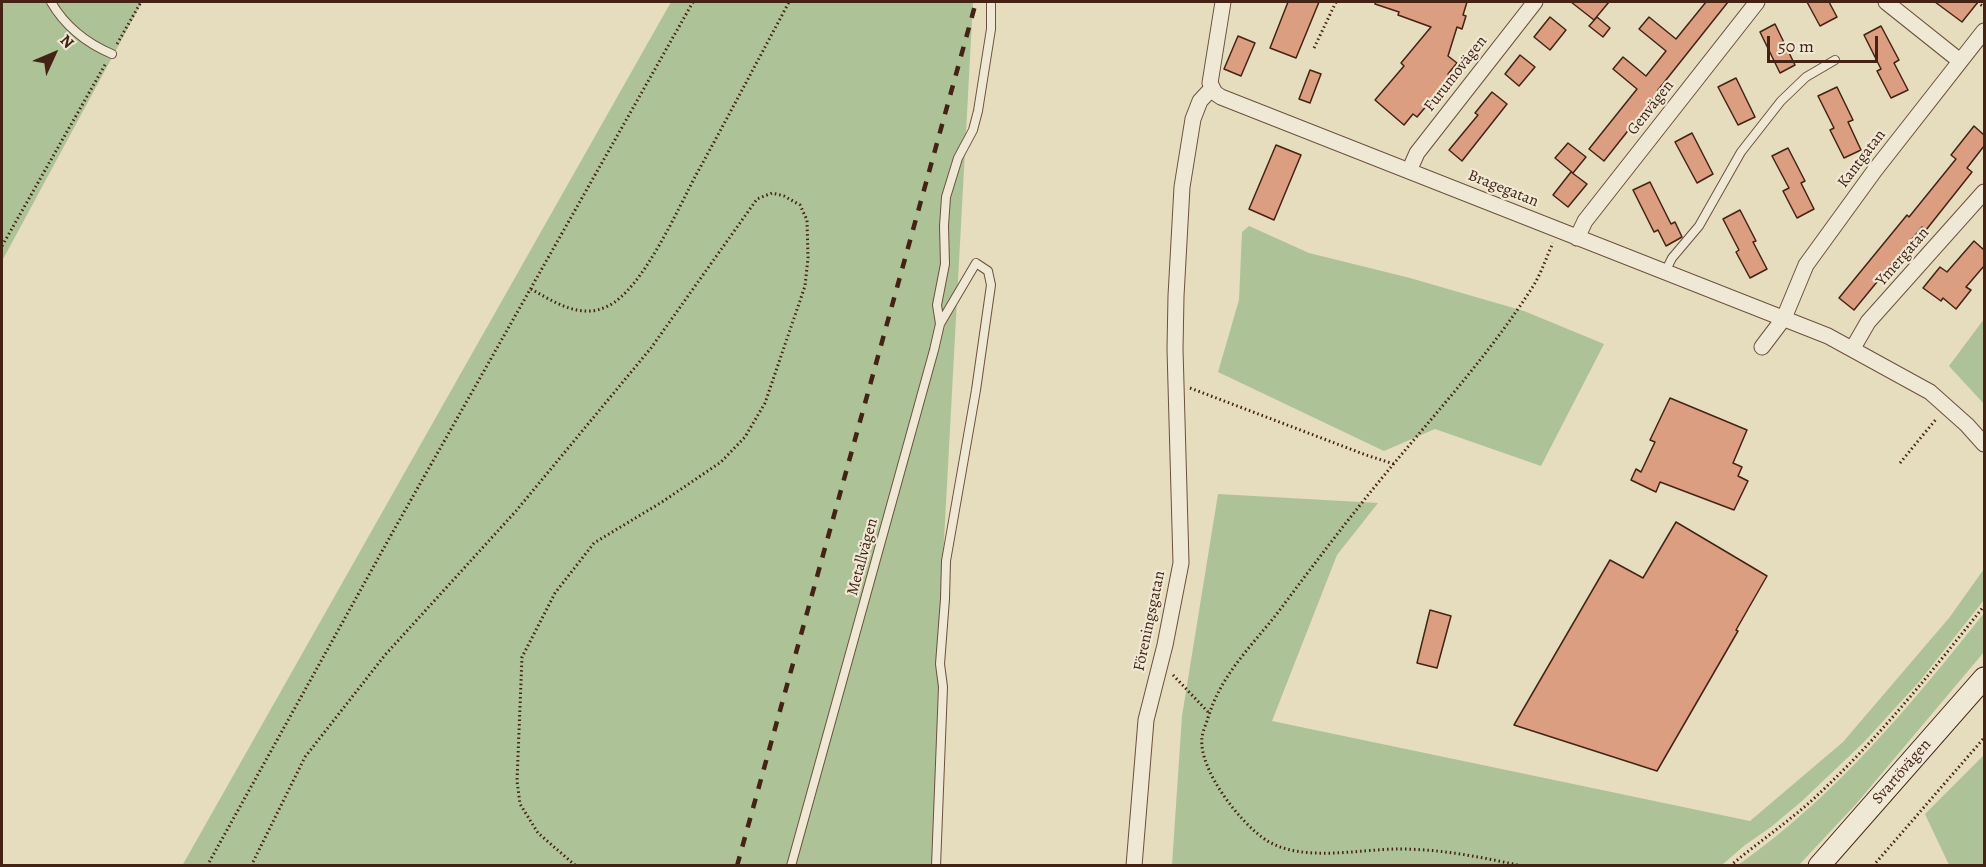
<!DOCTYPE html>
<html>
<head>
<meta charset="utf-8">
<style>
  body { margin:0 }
  #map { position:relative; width:1986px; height:867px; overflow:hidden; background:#e6dcbe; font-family:Alegreya,serif }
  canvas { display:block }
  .frame { position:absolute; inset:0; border:3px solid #442314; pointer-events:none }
  .north { position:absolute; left:24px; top:24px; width:60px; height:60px; -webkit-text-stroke:4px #efe8d5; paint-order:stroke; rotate:46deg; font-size:16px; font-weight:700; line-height:24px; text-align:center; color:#442314 }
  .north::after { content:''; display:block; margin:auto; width:21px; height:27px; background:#442314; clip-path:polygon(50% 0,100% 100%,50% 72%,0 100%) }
  .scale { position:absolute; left:1767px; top:36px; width:111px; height:27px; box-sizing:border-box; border:3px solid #442314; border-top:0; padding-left:8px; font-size:18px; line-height:21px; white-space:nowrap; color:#442314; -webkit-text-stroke:4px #efe8d5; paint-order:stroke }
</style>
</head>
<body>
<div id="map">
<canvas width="1986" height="867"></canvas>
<div class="frame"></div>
<div class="north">N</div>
<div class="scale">50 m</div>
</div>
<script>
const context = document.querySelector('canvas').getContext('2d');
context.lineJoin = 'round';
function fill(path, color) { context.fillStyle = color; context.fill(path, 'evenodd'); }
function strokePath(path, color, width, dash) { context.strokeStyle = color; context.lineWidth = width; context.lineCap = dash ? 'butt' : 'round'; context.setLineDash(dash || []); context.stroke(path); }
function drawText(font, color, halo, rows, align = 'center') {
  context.font = font + ' Alegreya,serif'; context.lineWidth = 4.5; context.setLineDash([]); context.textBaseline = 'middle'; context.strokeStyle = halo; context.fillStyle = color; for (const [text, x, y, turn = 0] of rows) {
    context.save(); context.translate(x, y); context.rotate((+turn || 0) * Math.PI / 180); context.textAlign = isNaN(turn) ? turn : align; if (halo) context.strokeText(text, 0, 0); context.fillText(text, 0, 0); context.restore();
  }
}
const green = new Path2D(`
  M2,2H142L2,261Z
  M671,2H973L939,633L935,865L182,866Z
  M1249,226L1309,253L1410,278L1524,311L1604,344L1541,466L1435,429L1384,451L1218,372L1239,300L1242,232Z
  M1984,319V404L1949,366Z
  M1218,494L1378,503L1337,555L1272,721L1750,821L1843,742L1949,618L1984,569V600L1919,682L1864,742L1802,801L1771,827L1745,845L1722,865H1172L1182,716Z
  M1984,613V652L1856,804L1799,865H1738C1836,796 1910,706 1984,613Z
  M1984,755V865H1949L1925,814Z`);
const building = new Path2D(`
  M1288,2H1319L1296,58L1270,48Z
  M1375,2H1467L1463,15L1466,16L1462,29L1457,27L1448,56L1457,63L1448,74L1451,77L1417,117L1413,114L1404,125L1375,100L1404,66L1401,63L1431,27L1398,15L1399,12L1375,4Z
  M1571,2H1609L1594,20Z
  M1706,2H1728L1658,90L1660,91L1653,99L1657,103L1650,111L1646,108L1604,161L1589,149L1637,89L1613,69L1623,57L1646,76L1666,51L1639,29L1649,17L1676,39Z
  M1807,2H1829L1837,17L1820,26Z
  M1935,2H1978L1962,22Z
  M1550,17L1566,30L1550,50L1534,37Z
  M1597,17L1610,28L1603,37L1589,26Z
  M1775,24L1795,65L1780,73L1760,32Z
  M1881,26L1899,60L1894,63L1908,90L1891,98L1877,71L1881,69L1864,35Z
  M1238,36L1255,43L1241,76L1224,69Z
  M1520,55L1535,67L1519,86L1505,74Z
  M1310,70L1321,74L1310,103L1299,99Z
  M1736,78L1755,117L1738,125L1718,87Z
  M1837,87L1853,120L1848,122L1861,150L1844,158L1830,130L1834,128L1818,96Z
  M1492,92L1507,104L1462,161L1449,150L1478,115L1475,113Z
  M1974,126L1984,135V146L1967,168L1972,172L1926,230L1922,227L1854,310L1839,298L1907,215L1909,217L1956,159L1951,155Z
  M1692,133L1713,174L1697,183L1675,142Z
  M1568,143L1586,157L1573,173L1555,158Z
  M1276,145L1301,155L1274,220L1249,209Z
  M1788,148L1805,181L1801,183L1814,209L1797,218L1783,191L1789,188L1772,156Z
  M1571,172L1587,184L1568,207L1553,195Z
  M1650,182L1671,224L1675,222L1682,237L1666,246L1658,230L1654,232L1633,190Z
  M1740,210L1756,241L1753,242L1767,269L1750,278L1736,252L1739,250L1723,219Z
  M1974,241L1984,250V266L1966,287L1971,290L1956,309L1943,298L1941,301L1923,288L1940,267L1947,272Z
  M1670,398L1747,430L1733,463L1742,467L1738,476L1748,481L1734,510L1660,482L1656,492L1631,480L1636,469L1641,472L1655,442L1650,440Z
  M1676,522L1767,576L1736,630L1738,631L1657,771L1514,725L1610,560L1643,578Z
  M1430,610L1451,616L1437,668L1417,663Z`);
const path = new Path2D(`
  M1977,2L1984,7
  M117,44L141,2
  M1314,48L1336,2
  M2,246L106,63
  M531,289C554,302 581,320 608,306C642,290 678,209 696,175C728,117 758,60 789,2
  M1190,388L1366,455L1394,464
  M1900,463L1937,418
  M1173,675L1209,713
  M207,866L395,528L693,2
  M251,866L305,757L385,655L516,511L651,348L757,199L772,193L784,196L800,205L807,220L808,258L805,286L765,403L745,437L721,462L662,502L594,543L555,593L522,657L517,781L520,804L538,833L576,866
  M1522,866C1481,857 1441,849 1399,849C1359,849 1301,863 1266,840C1240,823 1198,769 1202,737C1203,731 1206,724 1208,718C1221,674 1252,646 1279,611C1317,560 1355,510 1396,461C1443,405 1492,350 1532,288C1541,274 1546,258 1553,243
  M1730,866C1756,844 1784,825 1810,802C1874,744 1930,674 1984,606
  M1873,866L1984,738`);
const lane = new Path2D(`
  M51,2C65,26 86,43 112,54
  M1665,272L1672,258L1699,226L1741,152L1781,101L1806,77L1835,60
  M940,324L937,305L945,264L944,226L946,197L958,158L973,130L978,111L991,29V4
  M791,866L934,350L940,324L976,263L988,271L991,285L976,390L946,561L945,599L940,664L943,687L936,866`);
const street = new Path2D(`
  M1223,2L1210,83L1215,93L1221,97L1828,336L1930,392L1967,425L1984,444
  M1886,2L1960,61
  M1409,171L1417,153L1535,2
  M1577,238L1585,221L1757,2
  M1762,347L1784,318L1806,265L1875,170L1984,31
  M1853,348L1868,322L1984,192
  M1134,866L1146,720L1165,645L1181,563L1175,349L1176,296L1182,187L1193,119L1200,101L1212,88`);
const secondary = new Path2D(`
  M1819,866L1984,678`);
const rail = new Path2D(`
  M737,866L976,2`);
const streetNames = [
  ["Furumovägen",1456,74,-52],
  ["Genvägen",1651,108,-52],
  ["Kantgatan",1862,159,-53],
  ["Bragegatan",1503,189,22],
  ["Ymergatan",1903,257,-49],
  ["Metallvägen",863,557,-75],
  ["Föreningsgatan",1150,621,-78],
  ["Svartövägen",1902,772,-49]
];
fill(green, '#aec297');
fill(building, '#db9e80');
strokePath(building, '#442314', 1.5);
strokePath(lane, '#6c513e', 10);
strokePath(street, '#6c513e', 17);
strokePath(secondary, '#442314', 23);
strokePath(path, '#442314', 3, [1.5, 3]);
strokePath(lane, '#efe8d5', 8);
strokePath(street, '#efe8d5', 15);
strokePath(secondary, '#efe8d5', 21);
strokePath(rail, '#442314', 4.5, [10, 10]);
drawText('16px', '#442314', '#efe8d5', streetNames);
</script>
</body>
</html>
